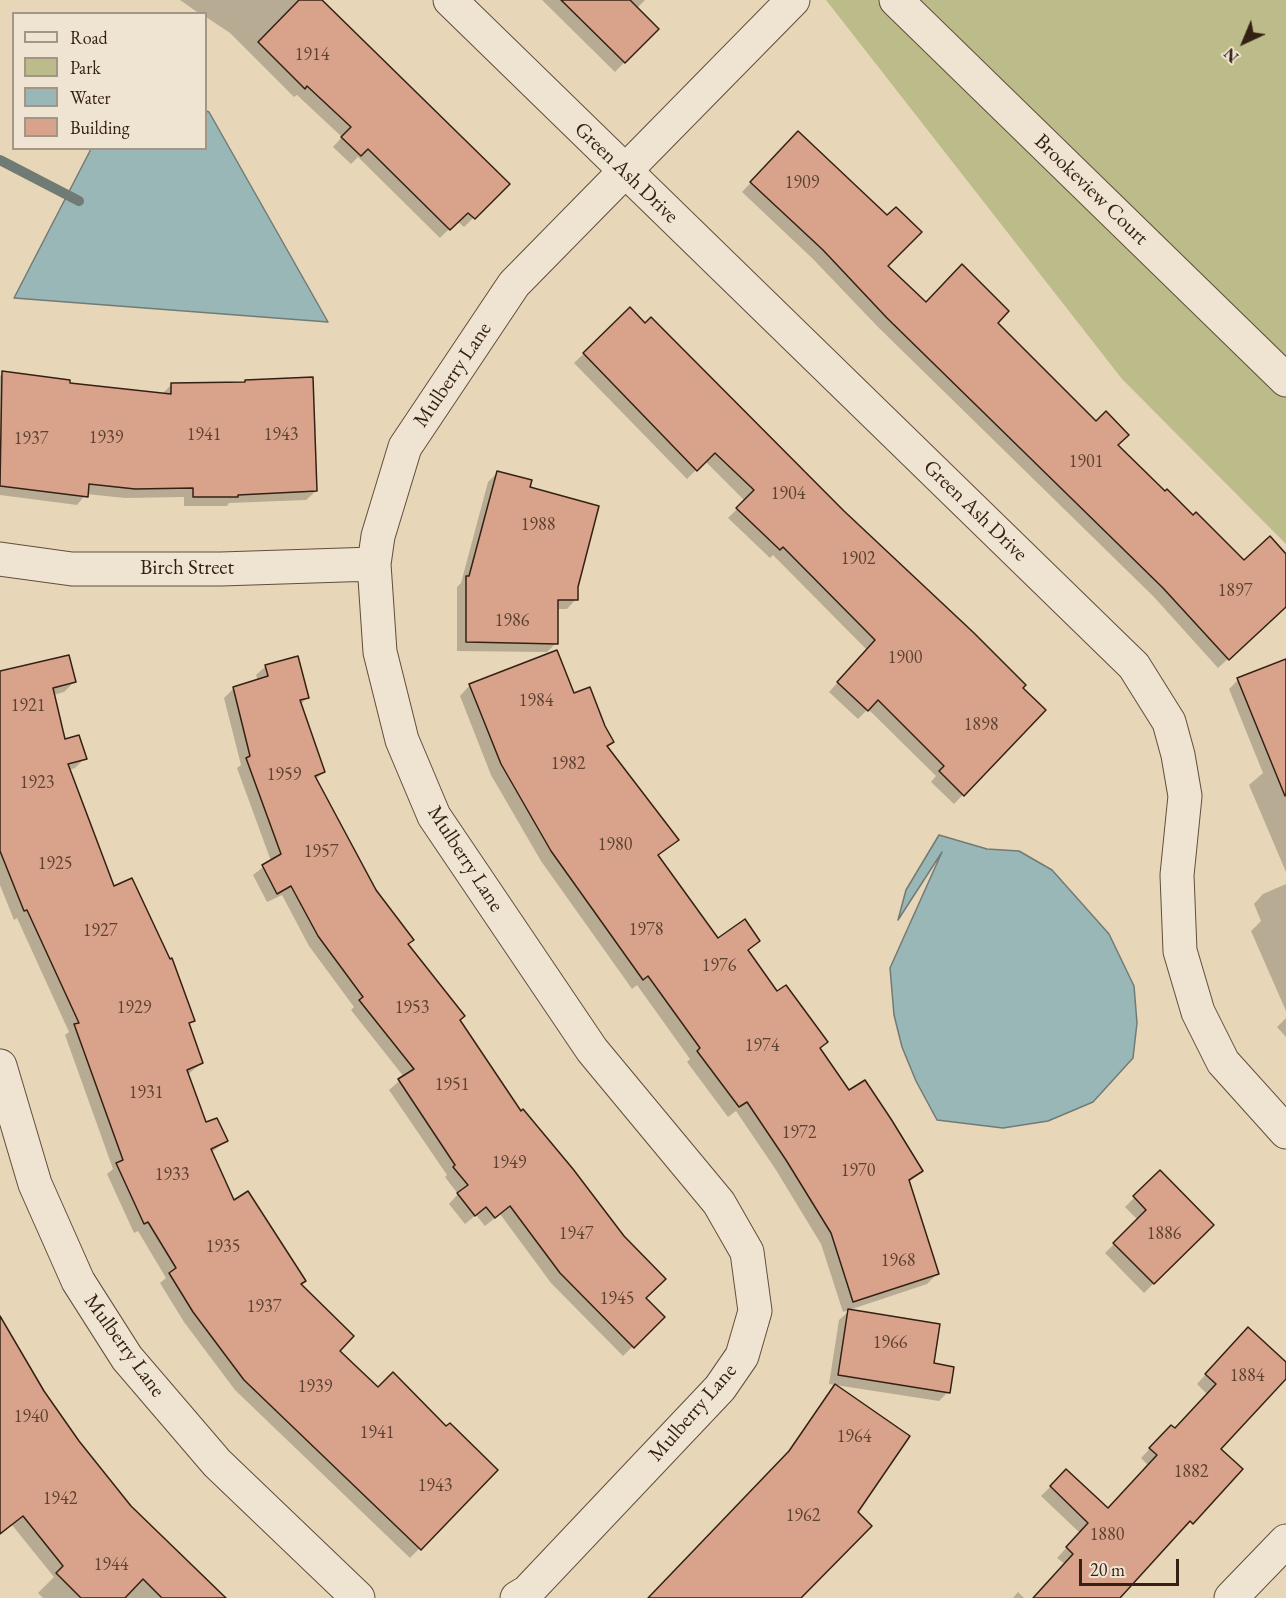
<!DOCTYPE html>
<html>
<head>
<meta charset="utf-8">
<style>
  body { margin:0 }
  #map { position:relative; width:1286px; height:1598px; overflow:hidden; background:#e7d6b8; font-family:"EB Garamond",serif }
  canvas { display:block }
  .legend { position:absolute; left:12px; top:12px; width:195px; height:138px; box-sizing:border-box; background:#efe4d1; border:2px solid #a49685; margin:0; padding:8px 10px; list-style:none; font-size:18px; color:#342113 }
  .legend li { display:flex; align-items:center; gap:12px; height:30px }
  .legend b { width:30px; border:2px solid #a49685 }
  .north { position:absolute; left:1214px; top:12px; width:60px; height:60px; -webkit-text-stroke:4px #efe4d1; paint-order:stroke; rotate:224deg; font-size:16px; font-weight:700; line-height:24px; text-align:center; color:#342113 }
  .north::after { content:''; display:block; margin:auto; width:21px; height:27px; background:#342113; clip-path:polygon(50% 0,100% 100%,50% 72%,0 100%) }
  .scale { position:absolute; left:1079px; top:1559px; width:100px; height:27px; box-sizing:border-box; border:3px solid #342113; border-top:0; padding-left:8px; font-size:18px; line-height:21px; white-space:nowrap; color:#342113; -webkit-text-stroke:4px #efe4d1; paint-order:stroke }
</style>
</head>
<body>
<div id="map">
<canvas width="1286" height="1598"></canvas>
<ul class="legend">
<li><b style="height:8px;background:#efe4d1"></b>Road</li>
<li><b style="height:16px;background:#bcbc8a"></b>Park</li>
<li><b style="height:16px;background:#9ab7b7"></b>Water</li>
<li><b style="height:16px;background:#d9a38b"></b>Building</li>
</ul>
<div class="north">N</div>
<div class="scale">20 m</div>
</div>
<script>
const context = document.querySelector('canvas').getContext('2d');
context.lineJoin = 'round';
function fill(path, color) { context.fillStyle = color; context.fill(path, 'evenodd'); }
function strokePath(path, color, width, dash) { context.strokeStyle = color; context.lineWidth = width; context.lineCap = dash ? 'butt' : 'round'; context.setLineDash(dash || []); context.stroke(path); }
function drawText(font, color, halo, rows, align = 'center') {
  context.font = font + ' "EB Garamond",serif'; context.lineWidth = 6; context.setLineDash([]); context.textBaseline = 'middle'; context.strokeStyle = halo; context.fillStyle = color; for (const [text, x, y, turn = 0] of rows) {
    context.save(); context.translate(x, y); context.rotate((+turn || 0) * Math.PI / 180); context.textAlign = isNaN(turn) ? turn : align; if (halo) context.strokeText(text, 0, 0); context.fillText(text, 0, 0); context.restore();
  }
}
const green = new Path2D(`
  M826,0H1286V544L1122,379Z`);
const water = new Path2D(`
  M206,111L209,112L328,322L14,298L91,149L206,148Z
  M939,835L987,849L1019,851L1052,870L1109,934L1134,986L1137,1023L1133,1058L1093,1102L1048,1121L1003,1128L937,1120L916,1081L902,1047L894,1015L890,968L942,852L898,920L906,890Z`);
const shadow = new Path2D(`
  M180,0H320L508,184L464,227L457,221L440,238L358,157L351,164L333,147L342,137L297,95L294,97L230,33L206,17V14H200Z
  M542,0H645L636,9L657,29L615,72Z
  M789,142L886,266L926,304L996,323L1165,493L1244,562L1286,556V606L1218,668L1154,597L878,327L813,259L742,192Z
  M630,309L1044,710L954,804L931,782L936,776L868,709L858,719L829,692L867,650L773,555L770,558L728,518L745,501L705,461L687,479L574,363Z
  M3,373L68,384L162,394L171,385L316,491L306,500L229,503L227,506H184V497L125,498L86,494L77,505L0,495V376Z
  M498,472L528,488L577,587L576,599L567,609H557L556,643L547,652L457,651V587L461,583L488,482Z
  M1286,661V872L1249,785L1263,773L1229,689L1238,680Z
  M266,666L307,698L300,705L324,772L316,779L407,944L645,1299L663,1317L623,1356L551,1283L500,1214L485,1226L476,1215L465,1224L449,1204L458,1194L445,1177L447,1175L389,1090L404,1077L351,1010L354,1007L309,946L282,895L267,902L253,875L271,861L237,768L241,765L224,698L234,688L258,681L256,675Z
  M0,673L74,682L64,692L53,695L64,741L85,758L75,768L69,770L114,888L193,1021L188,1026L202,1063L187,1075L206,1124L226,1141L211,1153L233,1202L300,1285L338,1351L378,1389L446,1429L496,1470L410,1558L235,1390L184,1322L160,1283L166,1278L138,1231L134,1233L107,1174L113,1169L65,1035L69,1032L17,918L14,920L0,885Z
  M470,685L573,695L604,727L613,741L606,748L677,839L657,857L718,940L758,941L747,952L849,1093L921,1171L908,1183L937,1274L927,1284L843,1312L821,1244L776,1170L736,1111L728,1117L687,1062L690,1059L637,985L632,989L541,861L491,775L460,696Z
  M1286,884V1011L1251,931L1261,921L1254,904L1263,894Z
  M1286,1018V1037L1277,1027Z
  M1160,1172L1212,1225L1144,1293L1105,1253L1138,1220L1125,1207Z
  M849,1311L948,1392L939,1401L829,1384L839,1320Z
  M0,1319L43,1391L78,1442L130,1507L224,1598H43L38,1593L54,1577L12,1525L0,1534Z
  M1239,1338L1286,1364V1377L1219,1449L1241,1469L1118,1598H1034L1065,1564L1057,1558L1080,1533L1041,1496L1066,1471L1108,1510L1148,1465L1141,1458L1162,1436L1174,1430L1208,1395L1197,1384Z
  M836,1386L799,1598H650L780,1462Z
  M1018,1592L1024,1598H1013Z`);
const stream = new Path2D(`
  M0,160L79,201`);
const building = new Path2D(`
  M299,0H322L510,184L475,219L468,213L450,230L368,149L361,156L341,137L351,127L307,86L305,89L258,42Z
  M561,0H630L659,29L625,63Z
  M798,131L887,215L896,207L922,232L888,266L926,302L962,264L1009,311L998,323L1096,421L1106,411L1129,435L1118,445L1165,491L1167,489L1193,515L1196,512L1244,560L1270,536L1286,554V607L1229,660L1163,588L887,318L823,250L750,182Z
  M630,307L645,323L651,317L844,511L974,633L1026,685L1023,688L1046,710L964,796L939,771L944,766L878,700L868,711L837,682L875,640L783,547L780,550L736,508L754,490L715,453L697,471L583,353Z
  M2,371L70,380V383L171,394V383L245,382V380L313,377L317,491L238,495V497H193V488L135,489L89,484L88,497L0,486Z
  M497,471L532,480L530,487L599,506L578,587V600H558V644L466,642V576H469Z
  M557,650L574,693L590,687L605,726L614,742L607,746L679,840L658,855L718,938L745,919L760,941L748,950L777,991L786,985L828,1042L820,1048L849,1090L865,1080L891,1119L923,1171L909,1180L939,1274L853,1302L831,1233L786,1160L747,1102L739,1107L697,1051L700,1048L648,976L643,980L551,851L501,764L469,684Z
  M69,655L76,682L53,688L65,739L79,735L87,759L68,764L114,886L132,878L170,959L172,958L195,1021L189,1023L203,1063L187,1070L206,1122L217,1118L228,1141L211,1149L234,1200L248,1191L306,1281L301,1284L354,1336L340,1351L378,1387L393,1372L446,1426L450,1423L498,1470L421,1550L244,1380L193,1312L169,1273L176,1268L148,1222L144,1224L116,1163L123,1160L74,1024L79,1023L27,910L24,911L0,851V671Z
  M298,656L309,698L300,700L325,772L315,776L376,890L414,940L408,944L465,1016L460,1020L521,1111L523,1109L573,1169L624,1236L666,1279L646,1298L665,1317L634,1348L560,1273L510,1206L495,1218L486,1207L475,1216L457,1193L468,1185L453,1167L455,1165L398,1079L414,1069L359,1000L363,997L318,936L291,886L277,894L262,865L281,854L246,758L250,756L233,687L268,676L265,665Z
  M1286,659V795L1285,796L1237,678Z
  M1160,1170L1214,1225L1154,1284L1113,1243L1146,1210L1133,1196Z
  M848,1309L940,1324L934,1363L954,1367L950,1393L838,1375Z
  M0,1316L44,1391L79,1441L131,1506L226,1598H162L143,1579L125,1598H81L56,1573L63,1566L23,1516L0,1534Z
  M1248,1327L1286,1362V1379L1221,1449L1243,1469L1193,1524L1190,1521L1120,1598H1033L1073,1554L1066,1547L1088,1523L1050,1486L1066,1469L1108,1508L1157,1455L1149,1448L1171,1425L1175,1428L1216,1384L1205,1374Z
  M835,1384L910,1436L858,1512L872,1526L801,1598H648L789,1451Z`);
const minor = new Path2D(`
  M450,0L1134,666L1169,722L1178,755L1185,796L1177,875L1180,951L1198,1012L1223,1062L1286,1132
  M896,0L1286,380
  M0,559L72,569H221L374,564
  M0,1066L35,1184L78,1281L127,1358L217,1463L358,1598
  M517,1598L527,1592L720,1388L742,1356L755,1311L747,1252L719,1203L592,1050L434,816L402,740L380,652L374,564L378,536L405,447L514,284L793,0
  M1231,1598L1286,1541`);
const numberNames = [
  ["1914",312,55],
  ["1909",802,183],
  ["1941",204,435],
  ["1943",281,435],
  ["1939",106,438],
  ["1937",31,439],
  ["1901",1086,462],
  ["1904",788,494],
  ["1988",538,525],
  ["1902",858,559],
  ["1897",1235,591],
  ["1986",512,621],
  ["1900",905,658],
  ["1984",536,701],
  ["1921",28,706],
  ["1898",981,725],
  ["1982",568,764],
  ["1959",284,775],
  ["1923",37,783],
  ["1980",615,845],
  ["1957",321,852],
  ["1925",55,864],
  ["1978",646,930],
  ["1927",100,931],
  ["1976",719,966],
  ["1929",134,1008],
  ["1953",412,1008],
  ["1974",762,1046],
  ["1951",452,1085],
  ["1931",146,1093],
  ["1972",799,1133],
  ["1949",509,1163],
  ["1970",858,1171],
  ["1933",172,1175],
  ["1947",576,1234],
  ["1886",1164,1234],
  ["1935",223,1247],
  ["1968",898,1261],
  ["1945",617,1299],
  ["1937",264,1307],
  ["1966",890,1343],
  ["1884",1247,1376],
  ["1939",315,1387],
  ["1940",31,1417],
  ["1941",377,1433],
  ["1964",854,1437],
  ["1882",1191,1472],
  ["1943",435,1486],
  ["1942",60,1499],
  ["1962",803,1516],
  ["1880",1107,1535],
  ["1944",111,1565]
];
const streetNames = [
  ["Green Ash Drive",626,173,44],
  ["Brookeview Court",1091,190,44],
  ["Mulberry Lane",453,375,-56],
  ["Green Ash Drive",975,511,44],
  ["Birch Street",187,568],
  ["Mulberry Lane",465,859,57],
  ["Mulberry Lane",124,1346,54],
  ["Mulberry Lane",693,1413,-49]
];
fill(green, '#bcbc8a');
fill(water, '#9ab7b7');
strokePath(water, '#717b75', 1.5);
fill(shadow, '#0003');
strokePath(stream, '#717b75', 10);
fill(building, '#d9a38b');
strokePath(building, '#342113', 1.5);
strokePath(minor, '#614e3c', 35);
strokePath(minor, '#efe4d1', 33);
drawText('18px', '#5d4231', null, numberNames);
drawText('21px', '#342113', '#efe4d1', streetNames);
</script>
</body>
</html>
